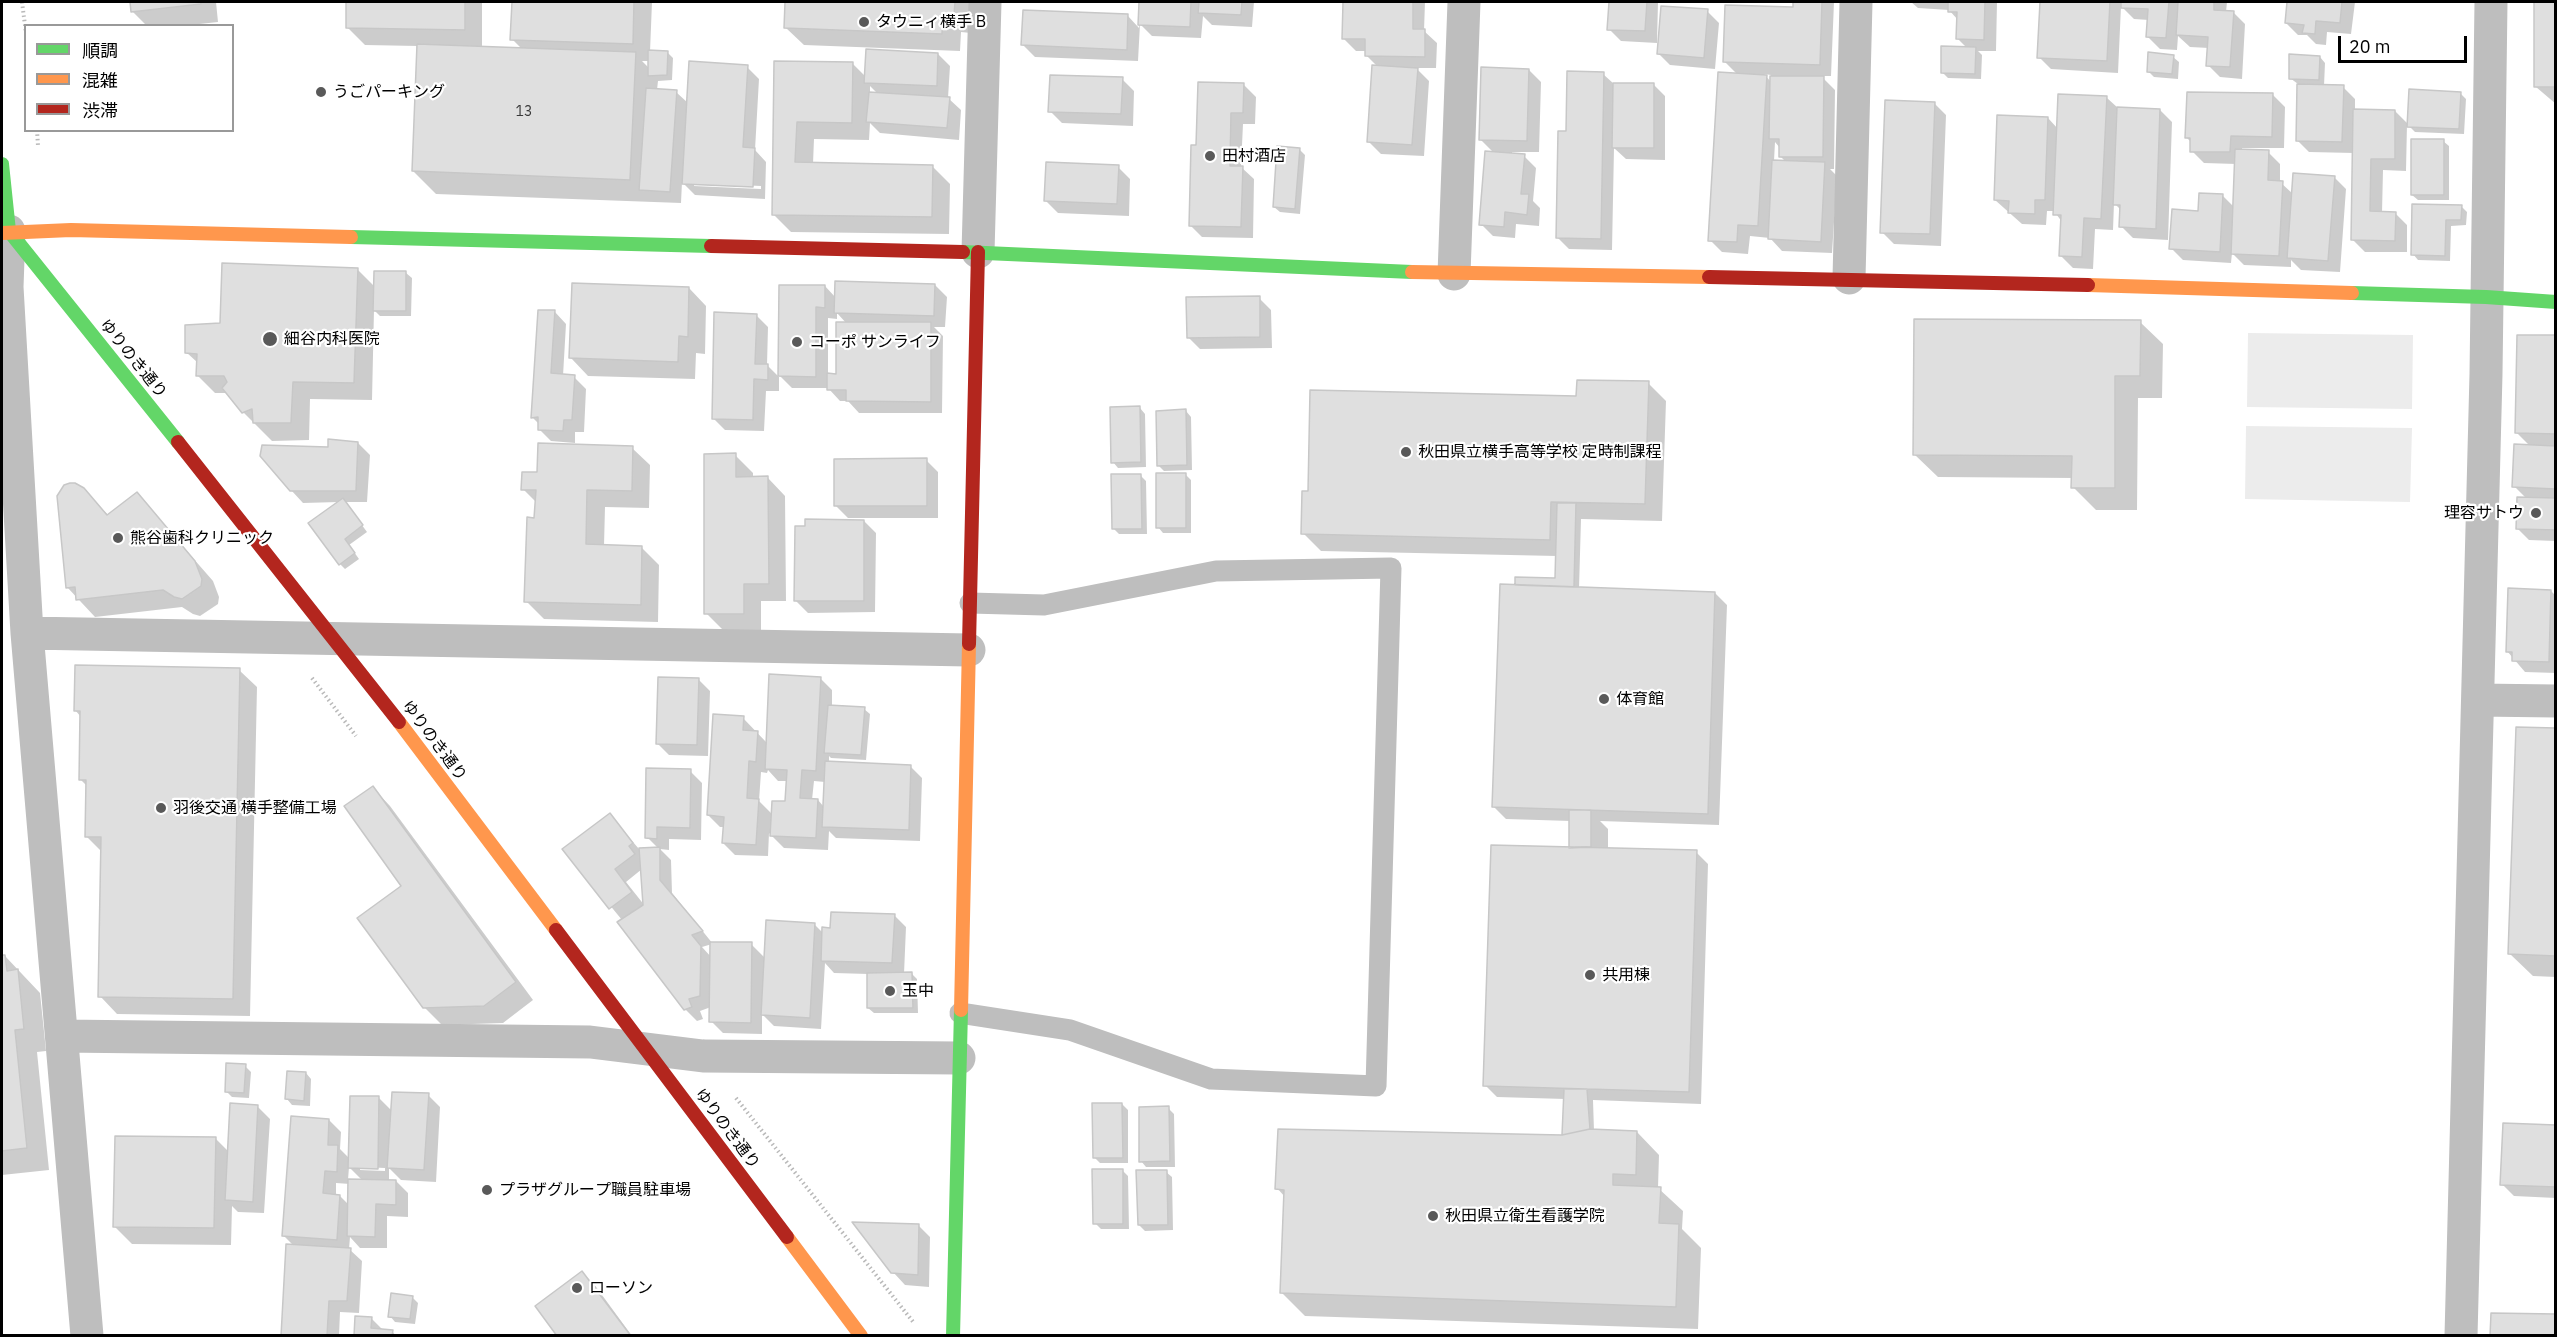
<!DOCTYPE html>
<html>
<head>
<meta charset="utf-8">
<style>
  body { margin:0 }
  #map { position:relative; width:2557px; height:1337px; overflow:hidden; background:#fff; font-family:"IBM Plex Sans","Noto Sans JP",sans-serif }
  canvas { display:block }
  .frame { position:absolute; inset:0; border:3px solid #000; pointer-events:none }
  .legend { position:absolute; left:24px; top:24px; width:210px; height:108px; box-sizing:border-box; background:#fff; border:2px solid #999; margin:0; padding:8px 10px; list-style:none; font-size:18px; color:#000 }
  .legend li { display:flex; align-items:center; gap:12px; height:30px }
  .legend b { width:30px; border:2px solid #999 }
  .scale { position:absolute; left:2338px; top:36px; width:129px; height:27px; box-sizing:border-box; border:3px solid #000; border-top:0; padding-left:8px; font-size:18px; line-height:21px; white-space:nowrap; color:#000; -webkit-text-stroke:4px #fff; paint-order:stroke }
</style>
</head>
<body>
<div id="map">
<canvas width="2557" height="1337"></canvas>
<div class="frame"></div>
<ul class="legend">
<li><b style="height:8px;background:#63d668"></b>順調</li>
<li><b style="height:8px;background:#ff974d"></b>混雑</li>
<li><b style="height:8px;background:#b3261e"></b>渋滞</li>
</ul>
<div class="scale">20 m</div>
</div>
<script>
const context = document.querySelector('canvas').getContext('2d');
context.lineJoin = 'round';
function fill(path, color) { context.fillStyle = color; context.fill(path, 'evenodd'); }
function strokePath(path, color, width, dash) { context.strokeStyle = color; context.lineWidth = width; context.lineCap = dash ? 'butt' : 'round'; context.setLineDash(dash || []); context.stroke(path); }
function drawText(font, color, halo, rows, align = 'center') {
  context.font = font + ' "IBM Plex Sans","Noto Sans JP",sans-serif'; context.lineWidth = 4.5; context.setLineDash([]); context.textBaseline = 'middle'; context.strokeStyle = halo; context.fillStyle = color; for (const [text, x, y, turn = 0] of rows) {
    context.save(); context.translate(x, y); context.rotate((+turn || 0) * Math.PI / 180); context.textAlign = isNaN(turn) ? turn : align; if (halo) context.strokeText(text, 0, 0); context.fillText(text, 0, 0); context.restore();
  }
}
const green = new Path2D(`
  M2248,333L2413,335L2412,409L2247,407Z
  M2246,426L2412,428L2410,502L2245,499Z`);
const shadow = new Path2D(`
  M131,2H216L218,22L181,26H147L132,11Z
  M347,2H482V48L522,49L512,39L513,2H652L650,52H667L673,58L672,80L658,81L657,90L676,92L688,103L747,67L759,79L755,150L766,162L765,199L695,195L682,182L681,203L436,194L413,171L418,46L365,45L347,27ZM642,61H649V68ZM694,183L761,186V189L694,186Z
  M787,2H973L971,33L961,32L960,51L804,45L786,28Z
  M1141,2H1254L1252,27L1212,25L1203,16L1201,38L1152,36L1140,24L1138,61L1035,57L1023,45L1128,16L1139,28Z
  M1344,2H1425L1424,31L1437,43L1436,68H1416L1429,81L1424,156L1381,154L1369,142L1377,66L1366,55V51H1356L1344,39Z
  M1610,2H1658L1657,43L1621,41L1609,29Z
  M1795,2H1834L1831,76H1821L1835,90L1834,169H1830L1837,176L1832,253L1782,251L1770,238L1750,236L1748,254L1722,252L1710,240L1738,75L1725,62L1795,9ZM1764,74L1771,75V82ZM1775,142L1780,148V156L1786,162L1774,161Z
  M1911,2H1997L1996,51H1978L1982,55L1981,79L1948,78L1943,73L1968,49L1958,39V20L1949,10L1918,8Z
  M2042,2H2227L2226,12H2233L2245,24L2242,79L2220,77L2208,65L2209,48L2190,47L2178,36L2177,50L2160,49L2148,37L2149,20L2134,19L2121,6L2118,73L2051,69L2039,57Z
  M2289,2H2355L2351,34L2327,32L2326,45L2316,44L2307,35H2298L2286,23Z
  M2536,2H2556V104L2536,87Z
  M1707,11L1719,23L1715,69L1670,65L1658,53Z
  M938,54L950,66L948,98L961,110L959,140L880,133L870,123L869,140L814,139L813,164L932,166L950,184L949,234L791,232L773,214L776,62L852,63L866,77ZM870,86L878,94L870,93Z
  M2173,57L2179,62L2178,79L2154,77L2148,71Z
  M2320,57L2325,63L2324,86L2343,87L2355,99V111H2395L2409,125L2460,93L2466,99L2464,134L2415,132L2407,124L2406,171L2383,170L2382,213H2395L2407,225V252H2365L2353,240L2354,153L2309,152L2297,140L2298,84L2290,78Z
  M1529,70L1541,82L1539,152H1512V155L1524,156L1536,168L1533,201L1540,208L1539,226L1516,224L1515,238L1493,236L1481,224L1494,153L1481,140Z
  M1603,74L1614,84H1653L1665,96V160L1626,159L1614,148L1612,250L1569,249L1557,237L1568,133Z
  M1122,79L1134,91L1133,126L1062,123L1050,111Z
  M1244,85L1256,97L1255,124H1243L1241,167L1254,179L1253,238L1202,237L1190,225L1198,147Z
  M2273,95L2285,107L2284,148H2242V151L2268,152L2280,164V182L2293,194L2334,177L2346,189L2340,272L2301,270L2291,260V267L2244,265L2232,253L2231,263L2183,260L2171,248L2200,213L2223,196L2234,207L2236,164L2204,163L2192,151V143L2187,138Z
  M2107,98L2118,108L2160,110L2172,122L2168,240L2133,238L2121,226V210L2114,203L2113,230L2095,229L2093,269L2073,268L2061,256L2062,222L2054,211H2047L2046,225L2022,224L1995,200L2048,118L2058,129Z
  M1934,103L1946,115L1941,246L1894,244L1882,232Z
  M2443,141L2449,146V200H2418L2412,195Z
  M1299,149L1305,155L1300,214L1280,212L1274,207Z
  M1118,167L1130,179L1129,216L1058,213L1046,201Z
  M2414,205L2461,206L2467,212L2466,225L2451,226L2450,261L2418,260L2413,254Z
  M357,269L375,287L406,273L412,278L411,316H380L374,310L372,400L310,399L309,440L272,441L243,412L228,393H215L197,375L198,363L186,352L221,325Z
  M935,285L947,297L945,327H934L943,336L942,413H859L848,401H840L828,388H792L780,376L825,286L836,298ZM837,313L847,324L837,375H828V318L837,319Z
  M689,288L706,306L705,354L696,353L695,379L588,376L571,358Z
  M1259,298L1271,310L1272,348L1200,349L1188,337Z
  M539,311L555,312L566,324L563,376L574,377L586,389L584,432H575V443L551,441L539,429L540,425L533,418Z
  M756,315L768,327L767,365L779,377V391H766L764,431L725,430L713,418Z
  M2140,322L2163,344L2162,398H2138L2137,510H2096L2073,487V478L1938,477L1915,455Z
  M2556,337V541L2529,540L2517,528L2526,498L2514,486L2531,447L2516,432Z
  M1648,383L1666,401L1662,521L1581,519L1579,589L1715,593L1727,605L1719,825L1600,821L1608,829V849L1696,852L1708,864L1701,1104L1593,1100L1594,1131L1637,1132L1659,1155L1658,1188L1683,1211L1682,1229L1701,1248L1698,1329L1305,1316L1282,1293L1285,1197L1277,1188L1563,1136L1565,1099L1497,1097L1485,1085L1571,848V821L1506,819L1494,807L1516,586L1556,580L1557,556L1321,551L1303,533L1309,493L1578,398Z
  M1140,408L1145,414L1146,467L1118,468L1113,462Z
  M1186,411L1191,417L1192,470L1164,471L1158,465Z
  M358,443L370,455L367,502H345L367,532L349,545L359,559L345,569L340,564L339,502L303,503L291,490L330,448Z
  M632,448L650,465L649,508L605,507L604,546L641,547L659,565L658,622L544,619L526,601L537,503L523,489L539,474Z
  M735,455L753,473V478H768L785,496L786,601H761V631H724L706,613Z
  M926,460L938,472V518H848L836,506Z
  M1185,474L1191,480V533H1163L1158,527Z
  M1140,475L1146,481L1147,534H1119L1113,528Z
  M83,489L108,515L137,494L213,581L219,597L218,604L200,616L193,614L182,607L95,617L67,587Z
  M864,521L876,533L875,612L808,613L796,601L807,528Z
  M2551,591L2556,596V673L2525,672L2507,651Z
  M239,670L257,687L250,1016L117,1014L100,996L102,852L86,836L87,786L80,779L81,717L75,710Z
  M820,678L832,690V706L864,709L870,714L866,760L831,758L829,756V763L910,766L922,778L920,841L836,838L829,831L828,850L784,848L769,833L768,856L735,855L723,843L724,827H720L708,815L743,718L767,743ZM768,770L778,781H788L787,803L773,815L759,801L761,772L767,773ZM814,781L825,782L824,807L818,800H812Z
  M698,679L710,691L708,756L669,755L657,743Z
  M2556,730V977L2533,976L2510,954Z
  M690,771L702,783L701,840L669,839V850L660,849L671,860L672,893L713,944H751L766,959L815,925L823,933L831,929L894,915L906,927L904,974H912L917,979L918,1013H874L868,1008V974L834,973L825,963L821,1029L774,1026L762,1014V1034L723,1033L711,1021V1007L700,1011L703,1019L697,1021L685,1009L622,920L564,849L610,815L639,849L658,848L647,837ZM642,869L645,906L626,882ZM712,944V958L702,947Z
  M373,788L390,806L533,1000L503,1023L442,1025L424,1007L403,886Z
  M5,956L40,993L46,1051L37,1052L49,1170L2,1175V957Z
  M245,1066L251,1072L249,1098L232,1097L226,1091Z
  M306,1073L311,1079L310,1106L292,1105L287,1099Z
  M428,1095L440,1107L436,1182L401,1180L389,1168V1181H396L408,1193V1217L387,1216V1248H360L350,1237L349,1249L362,1261L359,1313L340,1312L339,1336H283L294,1246L284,1236L329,1120L341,1132L340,1149L350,1159L379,1098L392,1111ZM349,1167L363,1181L348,1180ZM360,1167L385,1168V1171L360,1170ZM336,1183L350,1184L349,1205L340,1196H336Z
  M1122,1104L1128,1110V1163H1100L1095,1158Z
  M258,1107L270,1119L264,1213L238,1212L232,1206L231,1245L132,1244L114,1226L216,1139L229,1152Z
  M1168,1108L1174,1114L1175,1167H1146L1141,1161Z
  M2556,1127V1198L2514,1196L2502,1184Z
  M1122,1170L1128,1176L1129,1229H1101L1095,1223Z
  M1166,1172L1172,1177L1173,1230L1145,1231L1139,1225Z
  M918,1225L930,1237L929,1287L905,1285L893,1272Z
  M582,1273L594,1284L632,1336H559Z
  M412,1297L418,1303L415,1324L395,1322L390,1316Z
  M371,1318L384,1331H392L396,1336H355Z`);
const building = new Path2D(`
  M130,2H201V4L131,12Z
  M346,2H465V30L346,28Z
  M512,2H634L633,44L510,40Z
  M785,2H955L954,16L943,15L942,34L784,28Z
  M1139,2H1191L1190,27L1138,25Z
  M1199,2H1242L1241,15L1198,13Z
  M1343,2H1413V29H1425V57L1365,56V39H1342Z
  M1609,2H1647L1645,31L1607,30Z
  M1793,2H1822L1820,65L1723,62L1725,5L1793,7Z
  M1948,2H1985L1984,40L1956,39L1957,12H1948Z
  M2040,2H2110L2107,61L2037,58Z
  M2121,2H2169L2166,38L2146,37L2148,9L2121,8Z
  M2178,2H2214V10L2234,11L2230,67L2206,66L2208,37L2176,35Z
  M2287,2H2342L2340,23L2316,21L2315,34L2302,33L2304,25L2285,23Z
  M2534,2H2556V87H2534Z
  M1661,6L1708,9L1704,58L1657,54Z
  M1023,10L1128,14L1127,50L1021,45Z
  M417,44L636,52L630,180L412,171Z
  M1941,46L1976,47L1975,74L1941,73Z
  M866,49L938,53L937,86L864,83Z
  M648,50L668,51L667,75L648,76Z
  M2148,52L2174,55L2172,74L2147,72Z
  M2289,54L2320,56L2319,80L2289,79Z
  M689,61L748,65L743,147L755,148L753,187L682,184Z
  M774,61L853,62L852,123L797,122L795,162L933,165L932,217L772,215Z
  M1372,65L1418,68L1412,145L1367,142Z
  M1481,67L1529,69L1527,141L1479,140Z
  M1567,71L1604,72L1601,239L1556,238L1558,131H1566Z
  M1718,72L1767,75L1758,226L1738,225L1737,242L1708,241Z
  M1050,75L1123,77L1121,114L1048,112Z
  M1770,76H1824L1823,157H1779V139H1769Z
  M1198,82L1244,83L1243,113H1231L1230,166H1243L1241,227L1189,226L1191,145H1196Z
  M1613,83H1654V148H1612Z
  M2297,84L2344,85L2342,142L2296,141Z
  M646,88L677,90L670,192L639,190Z
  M2409,89L2461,92L2459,129L2407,127Z
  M869,92L950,97L947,128L866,122Z
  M2187,92L2273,93L2272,137L2231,136L2230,152H2190V138H2185Z
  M2058,94L2107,96L2101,219L2084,218L2082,257L2059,256L2061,215H2053Z
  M1885,100L1935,102L1930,234L1880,233Z
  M2117,107L2160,109L2156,229L2119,227L2120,205H2113Z
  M2353,109L2395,110V159H2371L2370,211L2396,212L2395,241L2351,240Z
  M1997,115L2048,117L2045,200H2035V214L2008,213L2009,201L1994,200Z
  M2411,139H2444V195H2411Z
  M1277,146L1300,148L1295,209L1273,207Z
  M2235,149L2269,150L2268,180L2283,181L2279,256L2231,254Z
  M1485,151L1525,154L1521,194H1529L1527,215L1505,212L1504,227L1479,225Z
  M1772,160L1825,162L1821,242L1768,239Z
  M1046,162L1119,165L1117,204L1044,201Z
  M2293,173L2335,176L2328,261L2287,258Z
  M2199,193L2223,194L2220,252L2169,249L2172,209L2198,211Z
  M2412,204L2462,205L2461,220H2446L2445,256L2411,255Z
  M222,263L358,268L354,383L293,382L291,423H253L252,409L242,413L222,388L227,382L224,376H196L197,354L185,353V325L220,323Z
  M374,271H406V311H373Z
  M835,281L935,284L934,316L834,313Z
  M572,283L689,287L688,337L679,336L678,362L569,358Z
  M779,285H825V308L816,307V377L778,376Z
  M1260,296V337L1187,338L1186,297Z
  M538,310H555L551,373L575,375L572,420H564L563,431L538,430V417L531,418Z
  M714,312L757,314L755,364H768V380L754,379L753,420L712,419Z
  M1914,319L2141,320L2140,376H2115V488H2071L2072,456L1913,455Z
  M836,322H931V402L846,401V390H827V373L836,374Z
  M2517,335H2556V434L2515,433Z
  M1577,380L1649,381L1645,504L1551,502L1550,540L1301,534L1302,491H1308L1310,390L1576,396Z
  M1140,406L1141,462L1111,463L1110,407Z
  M1186,409L1187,465L1157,466L1156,411Z
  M328,439L358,442L356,491H290L260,456L262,445L328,447Z
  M538,443L633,446L632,491L587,490L586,544L642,546L641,605L524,602L527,517L534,518L536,490H521L522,472H537Z
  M2514,444L2556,446V489L2512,487Z
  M736,453V477L768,476L769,584H744V614H704V454Z
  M927,458V506H834V459Z
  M1156,473H1186V528H1156Z
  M1111,474H1141L1142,529H1112Z
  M70,483H75L84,488L107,515L137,492L195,561L202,579L201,586L182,599L174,597L163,590L76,600L75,587L66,588L57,496L64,485Z
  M2517,497L2556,498V530L2516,529Z
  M343,498L363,525L345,539L355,553L339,565L308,523Z
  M1557,503H1576L1574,587L1515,585V577L1555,578Z
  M805,519L864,520V601H794L795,526H805Z
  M1500,584L1715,592L1708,814L1492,807Z
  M2508,588L2551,590L2549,662L2512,661V652H2506Z
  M75,665L240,668L233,999L98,997L101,837H85L86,780H79L80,711H74Z
  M769,674L821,677L816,771L802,770L800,798L818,799L816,838L770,836L772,801H785L787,770L765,769Z
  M658,677L699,678L697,745L656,744Z
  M828,705L865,707L861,755L824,753Z
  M713,714L744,716L743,730L758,731L756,762L749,761L747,798L759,799L756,845L722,843L724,817L707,815Z
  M2516,727L2556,728V956L2508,954Z
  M825,761L911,765L909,830L822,827Z
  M646,768L691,769L690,828L657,827V839L645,838Z
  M373,786L516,982L484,1006L423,1008L357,918L401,886L344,806Z
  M1569,810H1591V847L1569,848Z
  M610,813L633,843L629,846L635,854L615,869L632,892L609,909L562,849Z
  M1491,845L1697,850L1689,1092L1483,1086Z
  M660,847V880L703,931L692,935L701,946L700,996L689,999L692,1007L684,1010L617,922L643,905L639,848Z
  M831,912L895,914L892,963L821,961L822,927L830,928Z
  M766,920L815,923L810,1018L761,1015Z
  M710,942H752L751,1023L709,1022Z
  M2,955H5L7,971L18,969L24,1029L15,1030L27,1148L2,1151Z
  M912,972L913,1008H867V973Z
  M226,1063L246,1064L244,1093L225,1092Z
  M287,1071L306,1072L304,1101L285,1099Z
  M1564,1089H1587L1590,1129L1562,1135Z
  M392,1092L429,1093L424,1170L387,1168Z
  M350,1096H379L378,1169L348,1168Z
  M230,1103L258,1105L253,1202L225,1200Z
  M1092,1103H1122L1123,1158H1093Z
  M1169,1106L1170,1161L1139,1162V1107Z
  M291,1116L329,1119L328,1145H338L337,1172L325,1171L323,1193L340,1195L337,1240L282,1236Z
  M2503,1123L2556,1125V1187L2500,1185Z
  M1278,1129L1562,1135L1590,1129L1637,1131L1636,1175L1613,1174V1185L1661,1187L1659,1223L1679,1224L1676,1307L1280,1293L1284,1190L1275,1189Z
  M115,1136L216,1137L214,1228L113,1227Z
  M1092,1169H1123V1224H1093Z
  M1136,1170H1167L1168,1225H1138Z
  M348,1179L396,1180V1205L376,1204L375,1237L347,1236Z
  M852,1222L919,1224L918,1275L891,1273Z
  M286,1244L351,1248L347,1301H329L327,1336H281Z
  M582,1271L631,1336H557L535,1306Z
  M391,1293L413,1296L410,1319L388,1317Z
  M2491,1313L2556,1314V1336H2490Z
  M355,1316L372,1317L371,1328L393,1330L392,1336H354Z`);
const path = new Path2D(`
  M22,2L26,33
  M37,130L38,146
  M312,678L356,736
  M736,1098L914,1323`);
const lane = new Path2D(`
  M960,1013L1070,1030L1211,1079L1376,1086L1391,568L1216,571L1044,605L970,603`);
const street = new Path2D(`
  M9,231L7,287L27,633L87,1336
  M978,252L985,2
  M1454,274L1464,2
  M1849,278L1856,2
  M27,633L969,650
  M2478,700L2556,701
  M62,1036L590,1042L703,1056L959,1058
  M2461,1336L2486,374L2491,2`);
const fast = new Path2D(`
  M2,164L9,231L178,442
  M351,237L711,246
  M963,252L1412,272
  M2352,293L2486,297L2556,302
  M953,1336L961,1010`);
const slow = new Path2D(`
  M2,233L71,230L351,237
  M1412,272L1709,277
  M2088,285L2352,293
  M399,722L556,930
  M961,1010L969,644
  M787,1237L861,1336`);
const jam = new Path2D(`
  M711,246L963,252
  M1709,277L2088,285
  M178,442L399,722
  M969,644L978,252
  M556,930L787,1237`);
const markers = [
  [864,22,6,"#595959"],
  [321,92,6,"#595959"],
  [1210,156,6,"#595959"],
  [270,339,8,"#595959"],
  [797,342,6,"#595959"],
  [1406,452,6,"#595959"],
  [2536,513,6,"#595959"],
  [118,538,6,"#595959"],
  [1604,699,6,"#595959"],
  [161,808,6,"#595959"],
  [1590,975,6,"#595959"],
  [890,991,6,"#595959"],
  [487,1190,6,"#595959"],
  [1433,1216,6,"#595959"],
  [577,1288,6,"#595959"]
];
const numberNames = [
  ["13",524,112]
];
const poiNames = [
  ["タウニィ横手 B",876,22],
  ["うごパーキング",333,92],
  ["田村酒店",1222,156],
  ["細谷内科医院",284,339],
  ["コーポ サンライフ",809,342],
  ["秋田県立横手高等学校 定時制課程",1418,452],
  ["理容サトウ",2524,513,"right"],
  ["熊谷歯科クリニック",130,538],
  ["体育館",1616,699],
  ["羽後交通 横手整備工場",173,808],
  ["共用棟",1602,975],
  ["玉中",902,991],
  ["プラザグループ職員駐車場",499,1190],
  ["秋田県立衛生看護学院",1445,1216],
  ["ローソン",589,1288]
];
const streetNames = [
  ["ゆりのき通り",133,359,51],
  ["ゆりのき通り",434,741,53],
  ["ゆりのき通り",727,1129,53]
];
fill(green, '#ececec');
fill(shadow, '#0003');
fill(building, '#dfdfdf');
strokePath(building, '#c7c7c7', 1.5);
strokePath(path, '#b9b9b9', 4, [1.5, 3]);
strokePath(lane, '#bebebe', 21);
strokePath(street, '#bebebe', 33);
strokePath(fast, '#63d668', 14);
strokePath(slow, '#ff974d', 14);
strokePath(jam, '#b3261e', 14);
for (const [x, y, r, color] of markers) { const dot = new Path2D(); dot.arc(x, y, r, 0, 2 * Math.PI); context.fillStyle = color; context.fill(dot); strokePath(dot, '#fff', 2); }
drawText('14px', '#383838', null, numberNames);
drawText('16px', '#000', '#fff', poiNames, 'left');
drawText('16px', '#000', '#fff', streetNames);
</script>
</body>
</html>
